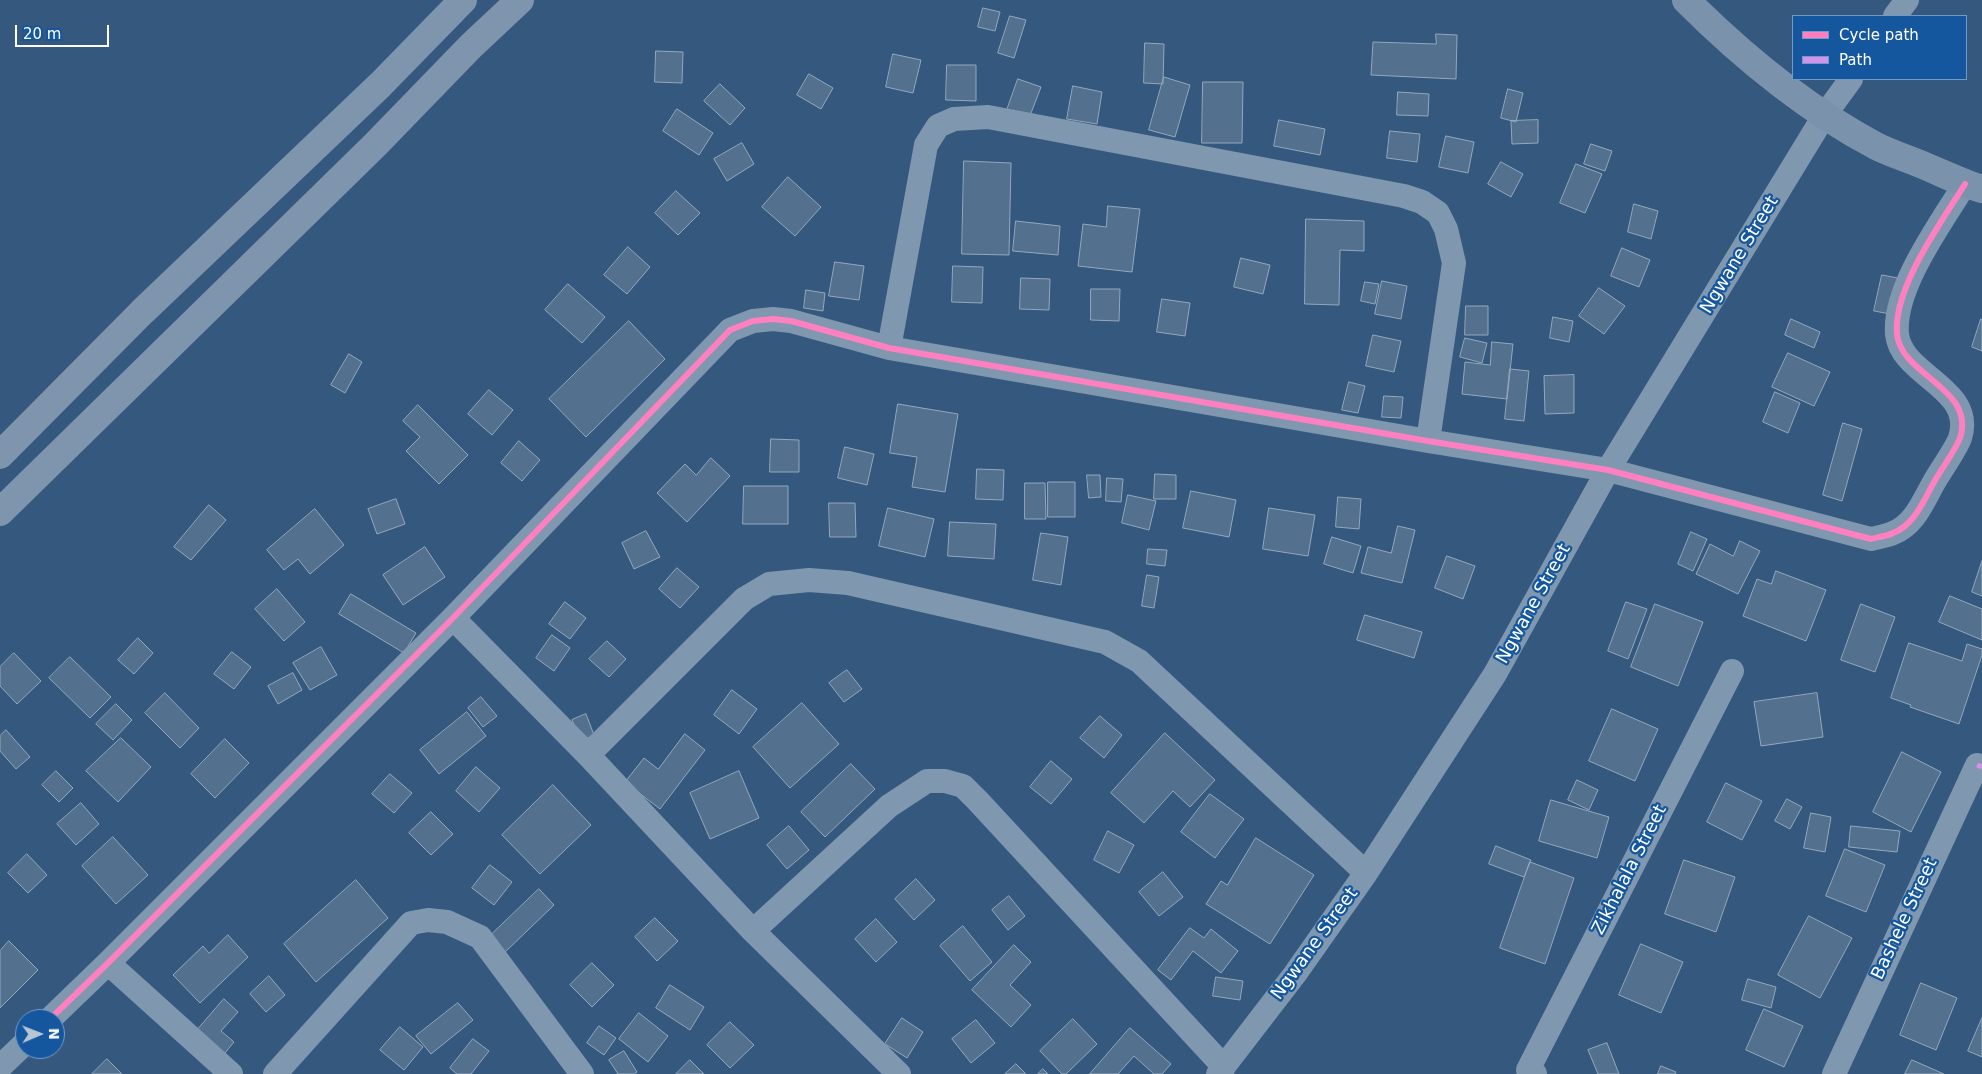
<!DOCTYPE html>
<html>
<head>
<meta charset="utf-8">
<style>
  body { margin:0 }
  #map { position:relative; width:1982px; height:1074px; overflow:hidden; background:#34587e; font-family:"DejaVu Sans",sans-serif }
  canvas { display:block }
  .legend { position:absolute; left:1792px; top:15px; width:175px; height:65px; box-sizing:border-box; background:#15579e; border:1px solid #739ac5; margin:0; padding:6px 9px; list-style:none; font-size:15px; color:#fff }
  .legend li { display:flex; align-items:center; gap:10px; height:25px }
  .legend b { width:25px; border:1px solid #739ac5 }
  .north { position:absolute; left:15px; top:1009px; width:50px; height:50px; box-sizing:border-box; background:#15579e; border:1px solid #739ac5; border-radius:50%; rotate:89deg; font-size:14px; font-weight:700; line-height:20px; text-align:center; color:#fff }
  .north::after { content:''; display:block; margin:auto; width:18px; height:22px; background:#b8c5d2; clip-path:polygon(50% 0,100% 100%,50% 72%,0 100%) }
  .scale { position:absolute; left:15px; top:25px; width:94px; height:22px; box-sizing:border-box; border:2px solid #fff; border-top:0; padding-left:6px; font-size:15px; line-height:18px; white-space:nowrap; color:#fff; -webkit-text-stroke:4px #15579e; paint-order:stroke }
</style>
</head>
<body>
<div id="map">
<canvas width="1982" height="1074"></canvas>
<ul class="legend">
<li><b style="height:6px;background:#ff80c0"></b>Cycle path</li>
<li><b style="height:6px;background:#d193ec"></b>Path</li>
</ul>
<div class="north">N</div>
<div class="scale">20 m</div>
</div>
<script>
const context = document.querySelector('canvas').getContext('2d');
context.lineJoin = 'round';
function fill(path, color) { context.fillStyle = color; context.fill(path, 'evenodd'); }
function strokePath(path, color, width, dash) { context.strokeStyle = color; context.lineWidth = width; context.lineCap = dash ? 'butt' : 'round'; context.setLineDash(dash || []); context.stroke(path); }
function drawText(font, color, halo, rows, align = 'center') {
  context.font = font + ' "DejaVu Sans",sans-serif'; context.lineWidth = 4.5; context.setLineDash([]); context.textBaseline = 'middle'; context.strokeStyle = halo; context.fillStyle = color; for (const [text, x, y, turn = 0] of rows) {
    context.save(); context.translate(x, y); context.rotate((+turn || 0) * Math.PI / 180); context.textAlign = isNaN(turn) ? turn : align; if (halo) context.strokeText(text, 0, 0); context.fillText(text, 0, 0); context.restore();
  }
}
const building = new Path2D(`
  M983,8L1000,12L995,31L978,27Z
  M1010,16L1026,20L1014,58L998,53Z
  M1436,34L1457,35L1456,79L1371,75L1373,42L1436,44Z
  M1145,43L1164,44L1163,84L1144,83Z
  M656,51L683,52L682,83L655,82Z
  M893,54L921,60L913,93L886,87Z
  M947,65H976V101L946,100Z
  M809,74L833,88L821,109L797,95Z
  M1164,77L1190,85L1175,137L1149,130Z
  M1018,79L1041,87L1028,121L1006,113Z
  M1203,82H1243L1242,143H1202Z
  M720,84L745,108L730,125L704,101Z
  M1073,86L1102,92L1097,124L1067,119Z
  M1508,89L1523,93L1516,122L1501,118Z
  M1398,92L1429,94L1428,116L1397,115Z
  M677,109L713,133L699,155L663,131Z
  M1279,120L1325,129L1320,155L1274,146Z
  M1538,120V143L1512,144L1511,121Z
  M1390,131L1420,134L1417,162L1387,158Z
  M1446,136L1474,142L1468,173L1439,167Z
  M742,143L754,164L727,181L714,159Z
  M1591,144L1612,151L1605,171L1584,164Z
  M964,161L1011,163L1009,255L962,254Z
  M1501,162L1523,174L1511,197L1488,184Z
  M1576,164L1602,174L1585,213L1560,203Z
  M788,177L821,207L795,236L762,207Z
  M676,191L700,213L678,235L655,213Z
  M1634,204L1658,211L1651,239L1628,232Z
  M1108,206L1140,209L1132,272L1078,266L1083,224L1106,227Z
  M1306,219L1364,221V251L1340,250L1339,305L1305,304Z
  M1016,221L1060,226L1058,255L1013,251Z
  M628,247L650,267L627,294L604,275Z
  M1622,248L1650,260L1639,287L1611,276Z
  M1241,258L1270,265L1263,294L1234,287Z
  M835,262L864,266L859,300L829,296Z
  M953,266L983,267L982,303L952,302Z
  M1882,275L1903,279L1896,315L1874,311Z
  M1021,278L1050,279L1049,310L1020,309Z
  M1382,281L1407,286L1401,319L1375,314Z
  M1365,282L1379,284L1375,304L1361,301Z
  M568,284L605,317L582,343L545,310Z
  M1599,288L1625,306L1604,334L1579,316Z
  M1091,289H1120L1119,321L1091,320Z
  M806,290L825,293L823,311L804,308Z
  M1162,299L1190,303L1185,336L1157,332Z
  M1466,306H1488V335H1465Z
  M1553,317L1573,321L1569,342L1550,338Z
  M1791,319L1820,332L1814,348L1785,335Z
  M1981,319L1982,320V351L1972,347Z
  M629,321L665,359L586,437L549,399Z
  M1373,335L1401,341L1394,372L1366,366Z
  M1465,338L1487,343L1482,363L1460,357Z
  M1492,342L1513,344L1507,399L1462,394L1465,362L1490,365Z
  M1788,353L1830,372L1814,406L1772,387Z
  M349,354L362,362L345,393L331,385Z
  M1510,369L1529,371L1524,421L1505,419Z
  M1574,375V413L1545,414L1544,376Z
  M1349,382L1365,386L1358,413L1342,410Z
  M489,390L513,410L492,435L468,414Z
  M1775,392L1800,403L1788,433L1763,422Z
  M1384,396L1403,397L1401,418L1382,417Z
  M898,404L958,414L945,492L912,487L917,457L890,453Z
  M418,405L468,455L439,484L406,451L420,437L403,421Z
  M1843,423L1862,429L1842,501L1823,495Z
  M771,439L799,440V472H770Z
  M519,441L540,460L522,481L501,463Z
  M845,447L874,454L867,485L838,478Z
  M711,458L730,476L687,522L657,493L685,464L696,475Z
  M977,469L1004,470L1003,500L976,499Z
  M1155,474L1176,475V499H1154Z
  M1087,475H1100L1101,497L1089,498Z
  M1107,478L1123,479L1121,502L1106,501Z
  M1048,482H1075V517H1048Z
  M1025,483H1045L1046,519H1025Z
  M744,486H788V524H743Z
  M1191,491L1236,500L1229,537L1183,528Z
  M1128,495L1156,501L1149,530L1122,523Z
  M1338,497L1361,499L1359,529L1336,527Z
  M396,499L405,524L377,534L368,509Z
  M829,503H855L856,537H830Z
  M209,505L226,520L191,560L174,547Z
  M888,508L934,519L925,557L879,546Z
  M1269,508L1315,515L1308,556L1263,549Z
  M315,509L344,545L310,574L298,559L284,570L267,550Z
  M950,522L996,524L994,559L948,556Z
  M1398,526L1415,530L1402,583L1361,573L1368,547L1391,553Z
  M646,531L660,557L634,569L622,543Z
  M1691,532L1707,539L1693,571L1678,564Z
  M1041,533L1068,537L1061,585L1033,580Z
  M1332,537L1361,546L1353,573L1324,564Z
  M1740,541L1760,551L1738,594L1696,574L1710,544L1733,556Z
  M425,547L445,577L403,605L383,575Z
  M1148,549L1167,550L1165,566L1147,564Z
  M1447,556L1475,566L1463,599L1435,588Z
  M1982,561V596L1972,592Z
  M677,568L699,587L680,608L659,589Z
  M1776,571L1826,590L1806,641L1743,616L1757,579L1771,584Z
  M1147,575L1159,577L1154,608L1142,606Z
  M277,589L305,622L284,641L255,609Z
  M351,594L416,633L404,653L339,614Z
  M1950,596L1982,609V640L1939,622Z
  M565,602L586,618L570,639L549,624Z
  M1626,602L1647,609L1628,659L1608,651Z
  M1655,604L1703,622L1678,686L1631,667Z
  M1861,604L1895,617L1875,672L1841,660Z
  M1365,615L1422,632L1414,658L1357,640Z
  M552,635L570,648L554,671L536,658Z
  M138,638L153,653L134,674L118,660Z
  M607,641L626,659L609,677L589,659Z
  M1909,643L1962,661L1967,644L1982,649V655L1959,724L1910,707L1911,705L1891,698Z
  M321,647L337,675L310,690L293,663Z
  M232,652L251,667L234,689L214,674Z
  M14,653L41,681L17,704L0,686V667Z
  M70,657L111,697L90,718L49,678Z
  M847,670L862,689L844,702L829,683Z
  M293,673L302,690L278,704L268,686Z
  M732,690L757,709L739,734L714,715Z
  M165,693L199,728L180,748L145,713Z
  M1817,693L1823,737L1761,746L1754,702Z
  M481,697L497,716L483,727L468,708Z
  M802,703L839,744L790,788L753,747Z
  M116,704L132,720L113,740L96,724Z
  M1612,709L1658,729L1635,781L1589,761Z
  M467,712L486,736L439,774L420,750Z
  M586,714L594,735L581,741L572,720Z
  M1100,716L1122,735L1104,758L1080,738Z
  M6,730L30,757L16,769L0,751V736Z
  M1165,733L1215,780L1190,807L1173,791L1144,823L1111,793Z
  M685,734L705,750L660,809L625,782L644,758L658,769Z
  M121,738L151,767L118,802L86,771Z
  M225,739L249,763L215,798L191,774Z
  M1902,752L1941,772L1911,832L1873,812Z
  M1051,761L1072,779L1051,804L1030,787Z
  M851,764L875,789L825,837L801,812Z
  M476,767L500,788L479,812L456,791Z
  M56,771L73,788L59,802L42,785Z
  M739,771L759,818L710,839L690,793Z
  M390,774L412,793L394,813L372,794Z
  M1577,780L1598,790L1589,810L1568,800Z
  M1726,783L1762,801L1742,840L1707,822Z
  M553,785L591,825L540,874L502,835Z
  M1210,794L1244,819L1215,858L1181,832Z
  M1787,799L1802,807L1790,829L1775,821Z
  M1551,800L1609,817L1597,858L1539,841Z
  M81,803L99,824L76,845L57,824Z
  M431,812L453,834L431,855L409,833Z
  M1811,813L1831,817L1825,852L1804,848Z
  M789,826L809,850L787,869L767,845Z
  M1851,826L1900,831L1897,852L1849,847Z
  M1108,831L1134,845L1119,873L1094,860Z
  M113,837L148,875L116,904L82,866Z
  M1256,838L1314,875L1270,944L1206,904L1221,881L1227,885Z
  M1496,846L1531,860L1524,877L1489,864Z
  M1845,849L1885,865L1866,912L1826,896Z
  M27,854L47,875L28,893L8,873Z
  M1684,860L1735,877L1716,932L1665,914Z
  M1530,862L1574,878L1545,964L1500,948Z
  M490,865L512,882L494,905L472,888Z
  M1163,872L1183,897L1159,916L1139,892Z
  M916,879L935,900L914,920L895,899Z
  M356,880L388,918L316,982L284,944Z
  M539,889L554,905L502,955L487,939Z
  M1009,896L1025,916L1008,930L992,910Z
  M1809,916L1852,938L1820,998L1778,975Z
  M655,918L678,941L657,961L635,937Z
  M876,919L897,942L876,962L855,939Z
  M963,926L992,962L970,981L940,946Z
  M1190,928L1204,938L1211,929L1238,951L1221,973L1193,951L1171,980L1158,970Z
  M228,935L248,957L200,1003L173,975L203,946L209,953Z
  M9,941L38,970L0,1008V951Z
  M1641,944L1683,962L1661,1013L1619,995Z
  M1014,945L1031,962L1010,985L1031,1005L1011,1027L972,990Z
  M592,963L614,985L592,1007L570,985Z
  M269,976L285,995L266,1012L250,994Z
  M1216,977L1243,981L1240,1000L1213,996Z
  M1748,979L1776,987L1771,1008L1742,1000Z
  M1921,983L1957,998L1936,1050L1900,1035Z
  M670,985L704,1007L690,1030L656,1008Z
  M224,999L238,1012L221,1031L234,1042L220,1059L193,1035Z
  M458,1003L473,1020L431,1054L416,1036Z
  M1764,1009L1803,1026L1784,1067L1746,1050Z
  M639,1013L668,1036L648,1062L619,1039Z
  M902,1018L923,1032L907,1058L885,1044Z
  M1982,1018V1057L1968,1051Z
  M1073,1019L1097,1044L1066,1074H1062L1040,1051Z
  M976,1020L995,1043L971,1063L952,1039Z
  M730,1022L754,1045L730,1068L707,1045Z
  M599,1026L616,1038L604,1055L587,1043Z
  M400,1027L423,1047L404,1070L380,1050Z
  M1130,1028L1171,1064L1162,1074H1154L1134,1056L1118,1074H1090Z
  M473,1039L489,1051L471,1074H457L450,1068Z
  M1607,1043L1619,1074H1598L1588,1050Z
  M624,1051L637,1072L634,1074H618L609,1060Z
  M107,1059L122,1074H92Z
  M690,1060L704,1074H676Z
  M1912,1060L1944,1074H1905Z
  M1016,1064L1026,1074H1005Z
  M1661,1066L1676,1072L1675,1074H1658Z
  M1043,1069L1048,1074H1038Z`);
const street = new Path2D(`
  M1895,16L1907,0
  M889,348L926,145L938,126L954,119L988,117L1404,196L1422,202L1438,213L1446,229L1454,263L1428,441
  M453,618L588,755L753,931L899,1074
  M588,755L744,599L769,584L809,580L848,583L1105,642L1139,661L1366,873
  M753,931L889,806L927,781H945L963,786L978,801L1224,1067
  M108,963L231,1074
  M50,1019L108,963L453,618L730,330L753,321L773,319L791,321L889,348L1428,441L1608,470L1871,539C1879,537 1887,536 1893,533C1914,525 1923,502 1933,484C1940,471 1955,451 1960,438C1976,388 1901,376 1897,334C1893,288 1941,223 1965,184
  M0,1067L25,1043
  M275,1074L411,923L428,920L447,922L480,937L582,1074
  M1218,1074L1295,974L1366,873L1495,674L1608,470L1824,116L1851,79
  M1535,1074L1528,1070L1732,671
  M1834,1074L1977,765`);
const secondary = new Path2D(`
  M1686,0C1743,57 1805,108 1876,146C1892,154 1909,159 1925,166C1944,174 1962,183 1982,189`);
const highway = new Path2D(`
  M0,455L142,312L380,85L463,0
  M0,512L375,145L471,46L520,0`);
const quiet = new Path2D(`
  M1977,765L1982,767`);
const cycleway = new Path2D(`
  M50,1019L108,963L453,618L730,330L753,321L773,319L791,321L889,348L1428,441L1608,470L1871,539C1879,537 1887,536 1893,533C1914,525 1923,502 1933,484C1940,471 1955,451 1960,438C1976,388 1901,376 1897,334C1893,288 1941,223 1965,184`);
const streetNames = [
  ["Ngwane Street",1740,255,-59],
  ["Ngwane Street",1534,604,-61],
  ["Zikhalala Street",1630,870,-63],
  ["Bashele Street",1905,919,-65],
  ["Ngwane Street",1315,944,-54]
];
fill(building, '#53708e');
strokePath(building, '#94a8bd', 1);
strokePath(street, '#7f97af', 24);
strokePath(secondary, '#7a92ac', 28);
strokePath(highway, '#7f95ae', 28);
strokePath(quiet, '#d193ec', 5, [10, 5]);
strokePath(cycleway, '#ff80c0', 6);
drawText('18px', '#fff', '#15579e', streetNames);
</script>
</body>
</html>
